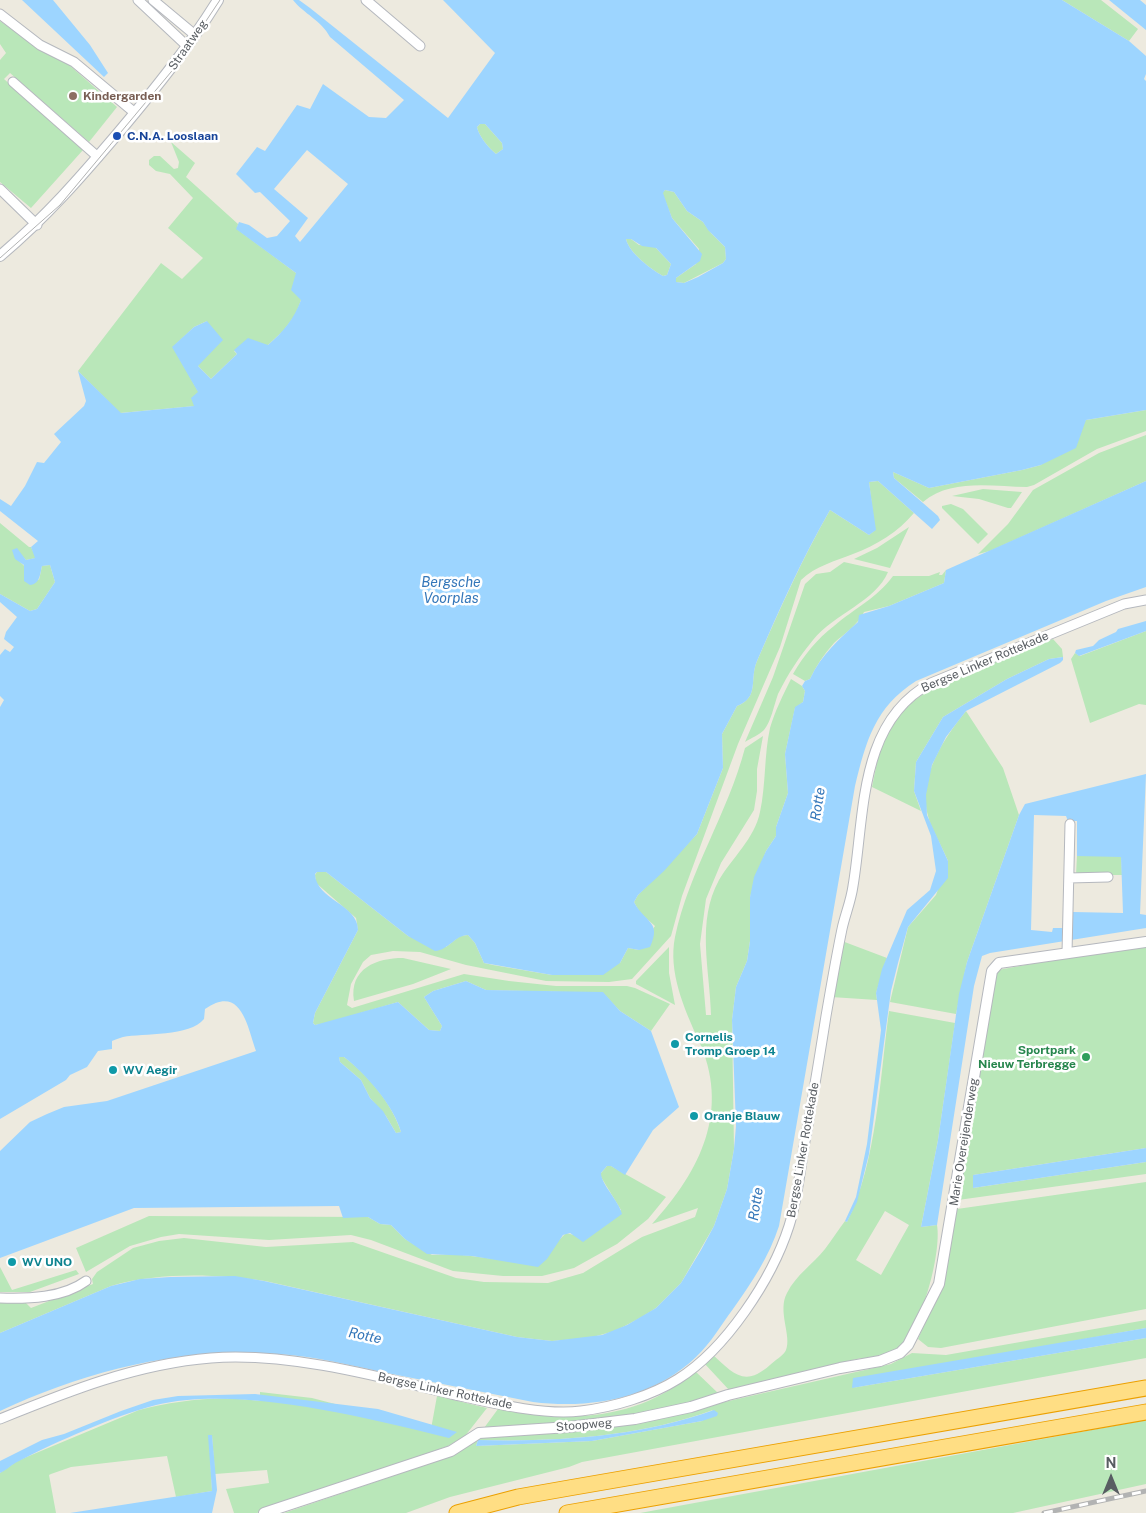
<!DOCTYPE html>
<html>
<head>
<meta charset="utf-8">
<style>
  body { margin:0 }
  #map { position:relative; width:1146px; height:1513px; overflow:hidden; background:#edeadf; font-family:"Public Sans",sans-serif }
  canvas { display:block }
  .north { position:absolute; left:1086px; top:1453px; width:50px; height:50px; -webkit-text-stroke:4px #fff; paint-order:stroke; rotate:0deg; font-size:14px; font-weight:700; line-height:20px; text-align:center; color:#585d62 }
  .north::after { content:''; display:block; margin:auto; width:18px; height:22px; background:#585d62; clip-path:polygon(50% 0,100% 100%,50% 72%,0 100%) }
</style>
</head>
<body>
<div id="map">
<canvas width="1146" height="1513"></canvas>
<div class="north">N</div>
</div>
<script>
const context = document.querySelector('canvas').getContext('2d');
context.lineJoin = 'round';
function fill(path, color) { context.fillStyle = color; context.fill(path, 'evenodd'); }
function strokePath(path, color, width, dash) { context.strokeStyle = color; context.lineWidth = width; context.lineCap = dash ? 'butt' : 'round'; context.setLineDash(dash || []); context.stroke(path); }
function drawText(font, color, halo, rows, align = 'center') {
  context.font = font + ' "Public Sans",sans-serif'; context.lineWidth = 5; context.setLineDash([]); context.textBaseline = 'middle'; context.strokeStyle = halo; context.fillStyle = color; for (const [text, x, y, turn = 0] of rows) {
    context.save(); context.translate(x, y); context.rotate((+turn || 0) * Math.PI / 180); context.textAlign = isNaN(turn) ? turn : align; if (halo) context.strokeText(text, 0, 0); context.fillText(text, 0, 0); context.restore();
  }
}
const green = new Path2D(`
  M1062,0H1101L1138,29L1129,41Z
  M0,21L47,54L68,64L117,107L89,142L10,73L4,79L83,150L31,208L0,182V60L6,53L0,44Z
  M480,124H485L502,143L503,149L496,154C489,148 479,137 477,127Z
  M171,142L195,163L186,177L238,224L237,229L296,273L301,300L296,314L284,330L268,345L234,351L237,354L211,379L198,366L207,321L194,327L173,347L199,393L195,406L120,413L78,371L161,263L182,279L203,258L168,228L193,198L170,174L156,171L149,165V160L154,156H160L174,169L178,168L179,162Z
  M665,190L674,192L687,211L703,222L711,233L725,247L726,259L723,263L684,283L676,282V278L696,264L699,249L672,218L662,193Z
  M626,239H631L639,245L654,246L671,264L667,275L663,276C651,269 629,253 626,239Z
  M1146,410V431L1097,449L1034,485L1027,487C993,487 952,478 923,502L894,478L893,472L929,488L1022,470L1041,465L1086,420Z
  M1146,435V481L990,551L978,554L1008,524L1033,490L1099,453Z
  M878,481L914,513C898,532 877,545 853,554C836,561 815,566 801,580L780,647L738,744L714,809L682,896L671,936L632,979L609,982L546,981L466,965L420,952L393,951L371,955L363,962L351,984L347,1005L352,1008L464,974L509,981L556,986H627L635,988L670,1004L651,1031L620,1011L603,993L486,990L466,981L433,991L424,997L442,1026L440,1031L429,1030L398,1002L327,1023L315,1025L313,1023L315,1013L358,930L356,918L316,883L315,875L317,872H326L408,936L446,947L460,936L468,935L475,943L484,963L493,965L552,975L620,963L628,948L639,950L655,926L640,913L634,902L638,895L697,834L723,768L722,734L737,706C760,697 749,679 757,661C780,609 802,559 830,510L869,535L875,530L869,482Z
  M983,489L1022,492L1011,508H1008L979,499L952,496Z
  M951,504L963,509L988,534L978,544L942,508V506Z
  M0,523L29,547H31L36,558L26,560L22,556L18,560L39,580L42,566L50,565L55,582L37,609L30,611L0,594Z
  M909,527L890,568L854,559L877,548Z
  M844,562L888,572C876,601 834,614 813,640C799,657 788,674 778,694C774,705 771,722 764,730C759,735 751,738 745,742L773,677L805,584L816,574L830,572Z
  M946,570L944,583L889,606L864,612C857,626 845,633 834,643C824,654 816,666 810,679L805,681L793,674C804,655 817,639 834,626C855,608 877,598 893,576H929L940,572L939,575H942Z
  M1146,631V705L1139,704L1090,723L1071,659L1075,653L1080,656Z
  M1053,639L1062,649L1063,657L1049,659L1007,679L943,717L916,762L914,791L921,811L872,787L880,747L892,724L911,703L931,688Z
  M791,679L802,686L805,691L803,702L795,708L785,754L788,793L776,827V836L766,851L750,897V941L747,961L736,987L732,1020L734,1149L727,1189L714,1226L681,1283L656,1308L642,1317L615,1331L589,1338L552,1341L517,1337L265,1281C216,1274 159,1272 111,1286L0,1333V1302L26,1303L31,1308L93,1284L92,1279L97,1272L133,1248L159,1241L184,1238L266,1247L353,1242L456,1278L484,1282L548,1283L583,1273L642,1237L695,1217L698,1208L652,1224C701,1170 731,1110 698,1039C684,1008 668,972 675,937C689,871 728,813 745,748L763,736L757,769V791L754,810L721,863L706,899L700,944L706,1015H711C710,970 696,922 719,880C732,858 755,838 760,812C766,784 764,755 770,728C775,711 783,695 791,679Z
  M966,711L1003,768L1019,815L967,962L956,1014L890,1002L908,927L936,895L948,861C942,846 932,831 928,816C917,778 944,738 966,711Z
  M1077,856H1121L1122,875H1076Z
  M842,941L887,958L876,993L877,1000L831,997Z
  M1146,943V1148L973,1175V1188L1146,1162V1174L958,1200L995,978L998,970Z
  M669,947V973L675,1005L636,984V981Z
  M403,958L451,969L413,984L354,1001C349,968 377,958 403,958Z
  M889,1011L955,1023L938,1140L921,1227L937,1225C942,1254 920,1336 894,1353C885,1358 868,1357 857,1359C814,1368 772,1381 730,1391L704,1363L712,1354C733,1373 744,1388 770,1365C774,1361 784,1355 786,1350C792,1336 777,1311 787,1293C796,1275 813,1264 825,1249C832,1240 838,1230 845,1221L847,1222C877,1162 880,1077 889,1011ZM885,1211L909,1225L881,1275L856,1260Z
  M339,1057H344C367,1074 392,1103 401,1132L396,1133L386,1116L370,1098L361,1080L340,1062Z
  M607,1166H611L666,1197L648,1219L617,1244L574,1268L542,1276H503L453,1271L371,1240L351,1235L269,1240L179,1234L161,1237L130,1246L86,1272L76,1248L149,1216L368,1217L380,1224L391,1225L405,1239L432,1255L455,1254L502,1260L556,1243L566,1233L574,1235L621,1210L601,1177V1173Z
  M1146,1182V1309L941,1348L928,1347L918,1339L942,1282L957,1209Z
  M0,1267L12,1290L76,1270L79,1274L30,1292H0Z
  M1146,1320V1328L1035,1348L852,1388L1146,1338V1358L582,1462L569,1467L450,1497L406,1513H284L416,1468L476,1436L619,1426L891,1364L912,1353L946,1355ZM713,1410L702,1421L592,1441L476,1446L478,1440C556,1442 639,1437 713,1410Z
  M695,1371L719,1394L666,1411L551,1426L484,1428L498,1409C569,1422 637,1422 695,1371Z
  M260,1392L312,1398L431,1429L437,1396L487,1408L465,1436L448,1446L257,1513H234L226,1489L269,1483L267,1470L215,1474L212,1436L209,1435L212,1491L176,1497L167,1456L71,1467L51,1474L49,1475L56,1513H0V1473L17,1461L139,1410C177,1400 221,1395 260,1401Z
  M1146,1420V1484L1013,1513H640Z`);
const water = new Path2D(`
  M22,0H53L90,45L108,73L104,77Z
  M293,0H299L310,8L448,118L495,53L443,0H1062L1129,41L1146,56V74L1144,79L1146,81V410L1086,420L1076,448L1041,465L1022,470L929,488L893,472L894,478L938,516L940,520L932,529L878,481L869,482L876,530L869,535L830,510C802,559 779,610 757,661C749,680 760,697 737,706L722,734L723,768L697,834L664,871L638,895L634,902C645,923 662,921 650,947L639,950L628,948L620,963L603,975H552L484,963L475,943L468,935C455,935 449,950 435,951L408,936L326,872H317L315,874C316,900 358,904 358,930L315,1013L313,1023L315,1025L398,1002L429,1030L440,1031L442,1026L424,997L433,991L466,981L486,990L603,992L620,1011L651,1031L679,1107L653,1130L625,1175L611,1166H607L601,1173C601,1184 619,1201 622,1214L583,1242L570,1233L563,1235L547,1259L538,1267L472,1256L427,1254L405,1239L391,1225L380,1224L368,1217L343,1218L339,1206L134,1208L0,1258V1151L30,1122L47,1114L64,1107L107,1101L256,1051C247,1025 241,984 205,1009L204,1019C190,1037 143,1033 123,1037C119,1038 115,1040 112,1041V1049L98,1051L87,1067L70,1075L66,1080L0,1119V707L4,700L0,696V655L5,649L10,652L14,647L4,639L6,632L17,617L0,602V594L30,611L37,609L55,582L50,565L42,566C40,574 40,584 30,585L24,581V565L15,559L12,550L17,548L26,560L35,558L31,547L38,541L0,511V499L11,506L25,486L37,462L44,463L61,442L54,434L84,406L86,401L78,371L121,413L194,406L191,398L198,392L172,347L194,327L207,321L223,340L198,366L211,379L237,354L234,350L248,338L268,345C283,332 294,319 301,300L291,290L296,273L236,229L239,222L249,225L267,238L277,236L290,221L260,192L255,193L236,174L257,147L265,151L297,105L310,109L323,84L369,117L386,118L404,100L330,37C321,20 304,14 293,0ZM480,124H485L502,143L503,149L496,154C489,148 479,137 477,127ZM307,150L348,184L300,242L295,236L308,218L274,189ZM665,190L674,192L687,211L703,222L708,230L725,247L726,259L723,263L698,277L684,283L676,282V278L700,261L702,254L672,218L663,193ZM626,239H631L642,246L656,248L671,264L667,275L663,276C651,269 629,253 626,239ZM339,1057H344C365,1073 394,1106 401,1132L396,1133L383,1111L370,1098L361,1080L340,1062Z
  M1109,0H1140L1146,5V30Z
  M1146,481V587L1106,601L916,681C875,707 866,741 855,786L779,1226C769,1257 752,1282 733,1309C721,1325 711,1343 696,1357C652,1399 591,1409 533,1402C486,1393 439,1383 392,1374C353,1366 315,1356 276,1354C180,1347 86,1371 0,1411V1333L111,1286L140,1279L170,1277L235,1276L264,1281L517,1337L552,1341L602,1335L627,1325L656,1308L681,1283L701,1250L714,1226L727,1189L734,1149L736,1126L732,1020L736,987L747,961L750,941V897L754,877L766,851L776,836V827L788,793L785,754L795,707L803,702L805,691L802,686L805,681L810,679C821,655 839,639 858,622L859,615L889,606L944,583L946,570Z
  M1146,621V631L1079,656L1075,653L1076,650L1093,646L1099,640L1116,632L1118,629Z
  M1063,657V660L1060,663L966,711L946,737L932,765L926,795L927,815L948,861V878L908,927L898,963L891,991L869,1154L857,1202L847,1222L845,1221L856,1197L867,1144L881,1030L876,993L882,969L907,910L930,890L936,871L931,836L914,791L916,762L943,717L1007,679L1049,659Z
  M1146,774L1140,914L1146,915V928L990,953L982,956L974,986L937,1225L921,1227L938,1140L959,994L967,962L1019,815L1025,804ZM1034,815L1066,816L1068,821H1077V856L1121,857L1123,913L1073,912L1072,928H1053L1052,932L1031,930Z
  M1146,1148V1162L973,1188V1175Z
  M1146,1328V1338L852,1388L853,1378Z
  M255,1394L378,1409L457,1432L449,1438C367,1418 240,1385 156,1405C114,1416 58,1441 19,1461C12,1464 7,1470 0,1473V1461L42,1440L64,1434L121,1411L153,1400L178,1396Z
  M714,1410L718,1413L717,1416L702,1421L592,1441L476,1446L478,1440C556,1442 639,1437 714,1410Z
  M208,1435H212L217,1490L212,1513H70L212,1491Z`);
const minor = new Path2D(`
  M138,0L187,46
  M153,0L195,35
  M366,0L420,46
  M0,14L40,45L74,62L135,113
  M13,82L98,157
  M0,189L37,225
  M1069,878L1108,877
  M1067,953L1070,824
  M0,1298C28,1299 63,1298 86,1281
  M0,1419C69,1391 136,1364 211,1358C287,1352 377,1376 451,1394C488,1402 543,1416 581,1411C614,1407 651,1396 678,1379C726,1349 772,1279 789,1226C797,1201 800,1173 804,1147C812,1103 819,1060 826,1016C831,987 836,958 842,929C845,915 851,901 853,886C865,815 858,722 931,683L1124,604L1146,600`);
const tertiary = new Path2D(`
  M0,256C46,217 80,178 119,132C155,89 189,47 218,0
  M264,1513L451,1451L479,1433L569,1427L635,1419L691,1407L728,1395L840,1368L880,1361L900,1353L908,1345L939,1284L992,971L999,963L1146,942`);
const motorway = new Path2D(`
  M457,1513L518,1497L569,1488L1146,1388
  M567,1513L1146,1412`);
const tram = new Path2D(`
  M0,258L60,205L176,66L220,0`);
const rail = new Path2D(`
  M1044,1513L1146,1491`);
const markers = [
  [73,96,5,"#8d6e63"],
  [117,136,5,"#1a4fb4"],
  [675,1044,5,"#0f9aa8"],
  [1086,1057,5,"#2e9e5b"],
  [113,1070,5,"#0f9aa8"],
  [694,1116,5,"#0f9aa8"],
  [12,1262,5,"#0f9aa8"]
];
const streetNames = [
  ["Straatweg",188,45,-55],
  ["Bergse Linker Rottekade",985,662,-23],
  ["Marie Overeijenderweg",964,1142,-81],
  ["Bergse Linker Rottekade",803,1150,-80],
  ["Bergse Linker Rottekade",445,1391,12],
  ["Stoopweg",584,1425,-5]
];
const educationNames = [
  ["Kindergarden",83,96]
];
const transitNames = [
  ["C.N.A. Looslaan",127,136]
];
const cultureNames = [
  ["Cornelis",685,1037],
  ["Tromp Groep 14",685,1051],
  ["WV Aegir",123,1070],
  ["Oranje Blauw",704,1116],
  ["WV UNO",22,1262]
];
const leisureNames = [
  ["Sportpark",1076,1050],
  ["Nieuw Terbregge",1076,1064]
];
const waterNames = [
  ["Bergsche",451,583],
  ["Voorplas",451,599],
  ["Rotte",818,804,-81],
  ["Rotte",756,1204,-81],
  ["Rotte",365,1336,12]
];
fill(green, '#b9e7b9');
fill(water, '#9dd5ff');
strokePath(minor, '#b5b8be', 11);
strokePath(tertiary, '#b5b8be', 12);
strokePath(motorway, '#eca000', 17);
strokePath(minor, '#fff', 9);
strokePath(tertiary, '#fff', 10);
strokePath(motorway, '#ffde84', 15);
strokePath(tram, '#b2b3b3', 1);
strokePath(rail, '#b2b3b3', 5);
strokePath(rail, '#fff', 3, [9]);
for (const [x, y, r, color] of markers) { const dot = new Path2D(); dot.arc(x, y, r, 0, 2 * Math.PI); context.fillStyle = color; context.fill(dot); strokePath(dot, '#fff', 2); }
drawText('12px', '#585d62', '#fff', streetNames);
drawText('bold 12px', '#785e54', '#fff', educationNames, 'left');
drawText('bold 12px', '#164399', '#fff', transitNames, 'left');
drawText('bold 12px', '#0d838f', '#fff', cultureNames, 'left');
drawText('bold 12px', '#27864d', '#fff', leisureNames, 'right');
drawText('italic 14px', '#3376b9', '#fff', waterNames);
</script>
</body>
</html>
